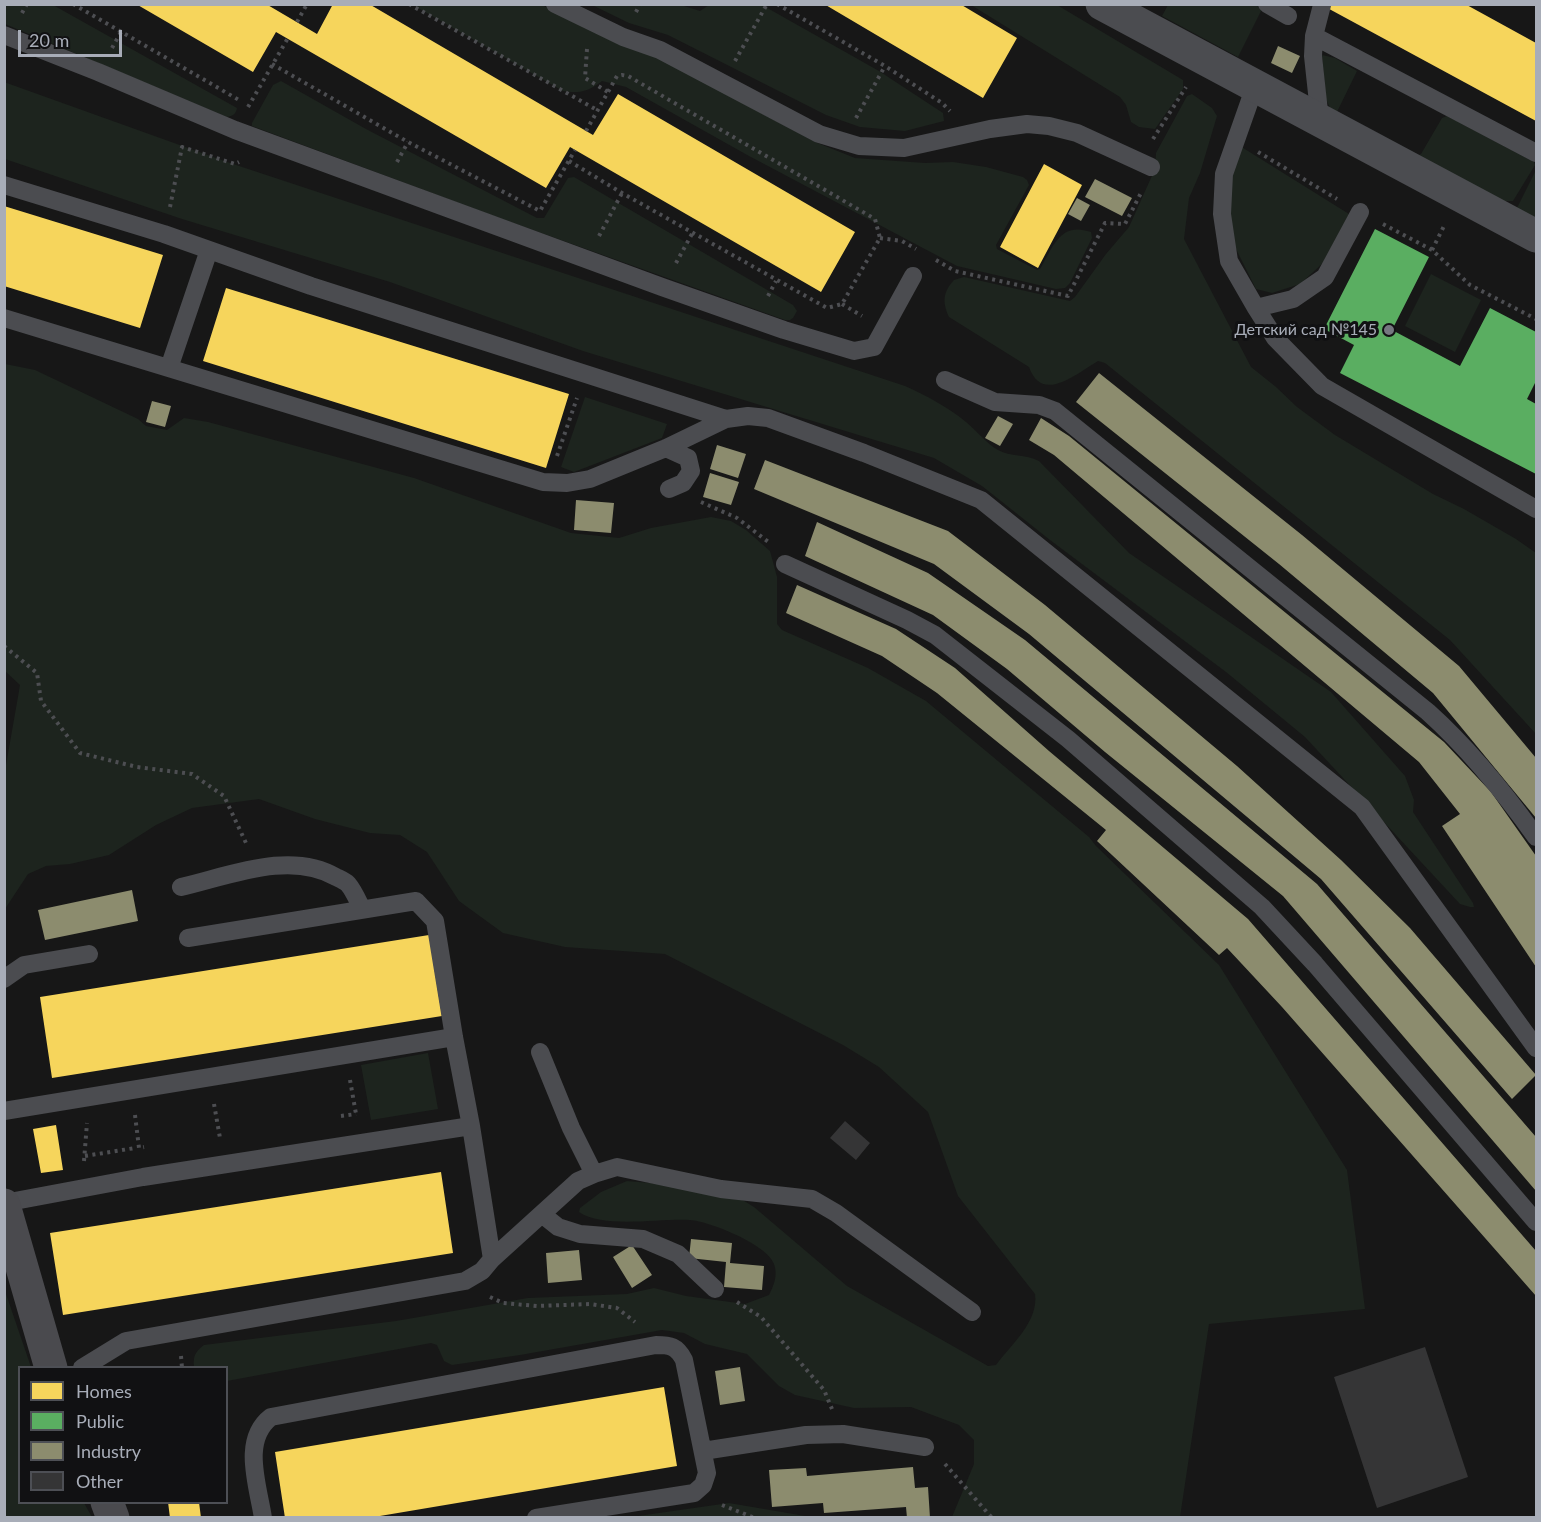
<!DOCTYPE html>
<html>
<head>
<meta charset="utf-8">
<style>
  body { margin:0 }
  #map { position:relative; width:1541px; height:1522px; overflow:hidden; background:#171717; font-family:Lato,sans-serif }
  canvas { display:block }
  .frame { position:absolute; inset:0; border:6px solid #a8adb8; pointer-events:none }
  .legend { position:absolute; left:18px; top:1366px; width:210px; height:138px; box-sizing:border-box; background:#111113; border:2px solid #4d4f55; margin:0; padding:8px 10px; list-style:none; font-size:18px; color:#a8adb8 }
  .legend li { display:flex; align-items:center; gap:12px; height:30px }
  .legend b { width:30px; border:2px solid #4d4f55 }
  .scale { position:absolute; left:18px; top:30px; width:104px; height:27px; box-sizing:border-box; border:3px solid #a8adb8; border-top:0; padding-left:8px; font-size:18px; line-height:21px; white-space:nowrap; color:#a8adb8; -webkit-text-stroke:4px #111113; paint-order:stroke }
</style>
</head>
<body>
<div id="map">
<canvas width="1541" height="1522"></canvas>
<div class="frame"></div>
<ul class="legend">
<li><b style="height:16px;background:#f6d55c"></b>Homes</li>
<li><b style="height:16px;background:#5aae61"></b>Public</li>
<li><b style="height:16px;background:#8c8c6e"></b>Industry</li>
<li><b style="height:16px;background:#353536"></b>Other</li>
</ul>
<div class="scale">20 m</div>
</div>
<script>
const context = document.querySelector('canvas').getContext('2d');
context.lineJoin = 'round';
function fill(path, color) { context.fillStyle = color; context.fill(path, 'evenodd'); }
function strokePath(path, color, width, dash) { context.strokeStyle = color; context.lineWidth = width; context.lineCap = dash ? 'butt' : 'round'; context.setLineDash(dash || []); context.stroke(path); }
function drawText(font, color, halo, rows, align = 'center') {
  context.font = font + ' Lato,sans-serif'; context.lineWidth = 6; context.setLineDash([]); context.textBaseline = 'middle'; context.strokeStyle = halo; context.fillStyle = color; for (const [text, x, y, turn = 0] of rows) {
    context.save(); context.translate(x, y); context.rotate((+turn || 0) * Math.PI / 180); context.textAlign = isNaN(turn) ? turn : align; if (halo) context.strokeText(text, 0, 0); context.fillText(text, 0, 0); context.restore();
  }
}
const green = new Path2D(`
  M1254,4L1262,9L1238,57L1162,16L1168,5Z
  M4,5H53L237,108C236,114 233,116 227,117L5,24Z
  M413,5H542L619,43L655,56L815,142L855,158L925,163L953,162L986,167L1023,177L1027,180L1029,185L996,245L997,249L1037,270L1040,269C1053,247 1060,221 1091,232L1092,238L1070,283L1065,288L1056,289L957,266L749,156L626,87L602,81C589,91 580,94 563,91Z
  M592,5H681L700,11L709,5H762L879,71L943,113L944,121L905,131L860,127L826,115L668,35L629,23Z
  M971,5H1057L1183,80V89L1155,129L1139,127L1131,122L1126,105L1120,97Z
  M1322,55L1335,58L1357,71L1337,112L1419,155L1421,154L1442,118L1447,116L1534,162L1535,165L1513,201H1502L1334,117L1326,99Z
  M281,81L366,129L537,218H544L568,178L574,177L793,305L797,311L793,318L790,320H785L491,215L252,126V123L273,85Z
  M4,82L227,162L905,386C927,396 948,407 966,422C977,431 986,443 998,450C1011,457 1025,454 1039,461L1129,553L1331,692L1405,776L1414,800L1413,812L1473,903L1474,907H1470L1460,904L1305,737L1226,672L1050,540L982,486L934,458L583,351L390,282L182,219L5,159Z
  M1192,94L1212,108L1217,116L1200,173L1189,198L1184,239L1251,367L1276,387L1297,407L1335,435L1433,494L1464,509L1516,539L1536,553V734L1450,640L1105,363L1098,361C1076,374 1042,404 1029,367L949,317C942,302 943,292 954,280L964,277L1070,301L1075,297L1106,254L1129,227L1155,169L1156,153L1187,96Z
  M1240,146L1349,214L1323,263L1300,284L1272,293L1256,289L1234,245L1230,214L1229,182Z
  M1536,170V226L1514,214Z
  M1431,274L1481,300L1455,352L1405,326Z
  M5,364L35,370L138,419L146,426L167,430L184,418L208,422L414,478L571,533L619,538L651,528L711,517L731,521L746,530L770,551L777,577V624L782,630L868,668L926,701L1089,837L1096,846L1219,965L1347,1170L1365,1309L1209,1324L1180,1517H952L974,1464V1440L959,1425L911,1407L854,1408L795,1395L779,1386L747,1354L705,1344L684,1333L662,1330L520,1355L452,1365L444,1361L437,1345L431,1343L227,1381L226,1368L194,1367C193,1356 195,1352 204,1345L396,1321L528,1298L627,1294L654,1288L686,1296L745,1304L769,1295C774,1285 778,1275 774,1264C768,1245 709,1221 690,1220C660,1218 604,1229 579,1212L580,1208L601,1192L627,1181L651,1183L736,1196L754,1207L847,1286L988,1366L996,1365C1011,1345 1039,1321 1035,1294L958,1196L928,1112L879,1067L843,1045L665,954L565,947L503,933L459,901L427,852L400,835L370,833L315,819L259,799L192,808L156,825L109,855L70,864L46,866L28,874L5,909V771L20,685L5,671Z
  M585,397L667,424L662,438L574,472L561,467Z
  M428,1053L438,1109L371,1120L361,1065Z
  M5,1291L31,1367L20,1368V1502L84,1503L92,1517H5Z
  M729,1503L811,1517H631Z`);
const homes = new Path2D(`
  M136,4H266L317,34L333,4H369L593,135L618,94L855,232L821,292L570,147L546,188L276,32L253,72Z
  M824,4H960L1017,38L983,98Z
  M1320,4H1465L1536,43V121Z
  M1044,164L1082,185L1038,268L1000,247Z
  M4,206L163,255L140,328L4,286Z
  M226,288L569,394L546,468L203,361Z
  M429,935L442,1016L52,1078L40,997Z
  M56,1125L63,1170L41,1173L33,1129Z
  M441,1172L453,1253L63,1315L50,1233Z
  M664,1387L677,1466L368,1518H285L275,1452Z
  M168,1502H199L201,1518H170Z`);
const public = new Path2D(`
  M1375,229L1429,257L1392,330L1460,366L1490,308L1536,332V381L1527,399L1536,404V474L1340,373L1354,345L1324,329Z`);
const industry = new Path2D(`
  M1278,46L1300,56L1292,73L1271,63Z
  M1095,179L1132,198L1122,216L1085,197Z
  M1077,198L1090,205L1081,221L1068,214Z
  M1099,373L1302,535L1459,666L1536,758V818L1433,693L1279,564L1076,402Z
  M152,401L171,406L165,427L146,422Z
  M998,416L1013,424L1000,446L985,438Z
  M1041,418L1069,436L1444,742L1491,792L1536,856V967L1442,826L1460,814L1419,762L1054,455L1029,440Z
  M717,445L746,454L738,478L710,469Z
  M765,460L948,531L1045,605L1237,766L1341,860L1410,928L1536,1075L1512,1099L1321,879L1029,634L934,564L754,489Z
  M710,473L739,482L731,505L703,497Z
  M576,500L614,503L611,533L574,530Z
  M817,522L928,573L1025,640L1317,884L1536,1137V1191L1283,896L1105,752L1007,669L933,615L805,556Z
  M797,585L896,629L955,668L1049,751L1248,919L1536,1251V1296L1282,1007L1227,948L1219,955L1097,841L1106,830L937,693L882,656L786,613Z
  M132,890L138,921L45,940L38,910Z
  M691,1239L732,1243L730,1263L764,1266L762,1290L724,1287L726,1262L689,1258Z
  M632,1245L652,1275L632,1288L613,1257Z
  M579,1250L582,1280L548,1283L546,1253Z
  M740,1367L745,1401L720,1405L715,1371Z
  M913,1467L915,1488L928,1487L930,1518H907L906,1507L824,1513L823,1503L772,1507L769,1470L806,1468L807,1476Z`);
const building = new Path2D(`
  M845,1121L870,1143L856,1160L830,1138Z
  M1425,1347L1468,1477L1377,1508L1334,1377Z`);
const path = new Path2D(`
  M73,4L239,100
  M409,4L597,110
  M777,4L885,66L942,103L950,111
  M636,12L640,4
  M22,13L27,4
  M297,22L307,4
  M112,48L121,32
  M587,49L585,78L608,92
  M735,61L767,4
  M272,64L408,142L540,211L575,150
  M248,107L288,38
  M856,118L885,66
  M1153,139L1186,87
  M1258,152L1337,199
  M569,161L622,193L827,308L842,304L880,238L875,219L628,76L622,75L617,76L586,131
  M397,162L408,142
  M170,207L182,147L235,164L239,162
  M1383,224L1432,250L1470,285L1536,319
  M599,236L622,193
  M880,238L902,241L916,249
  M1432,250L1444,226
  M936,260L955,271L1068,296L1105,223L1125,224L1142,191
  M676,263L693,232
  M768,296L776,281
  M842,304L862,316
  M557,456L577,398
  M701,502L737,518L771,544
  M4,646L37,673L41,701L80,753L137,767L192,774L224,796L246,843
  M350,1080L356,1114
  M214,1104L220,1138
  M135,1115L139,1148L144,1147
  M341,1116L356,1114
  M85,1156L135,1148
  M84,1161L87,1123
  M490,1297L503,1303L537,1306L590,1304L617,1308L635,1322
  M737,1302L761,1317L824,1390L832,1409
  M181,1356L182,1368
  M945,1464L992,1518
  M722,1505L755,1518`);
const lane = new Path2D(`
  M555,4L623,37L660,50L819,134L859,146L904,148L990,129L1027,124L1049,126L1077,133L1151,167
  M1267,4L1288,16
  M4,35L98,72L235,130L662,287L784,330L854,351L874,347L913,276
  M1314,36L1536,153
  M1255,86L1224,174L1222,214L1229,261L1256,308L1275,338L1322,386L1536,509
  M1320,121L1313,56L1314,36L1322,5
  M4,185L164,234L311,286L726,419L748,416L768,418L864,453L981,500L1362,807L1536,1048
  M1256,308L1293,299L1325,277L1360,212
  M4,318L543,482L567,483L590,479L666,448L726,419
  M169,368L209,250
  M945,380L995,402L1039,405L1055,411L1428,712C1469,749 1504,792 1536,837
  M666,448L688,458L691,471L683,483L669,489
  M785,564L907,620L935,635L1068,739L1262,907L1315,964L1536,1222
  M181,887C229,876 290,850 336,877C340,879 345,881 348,884C354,891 358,901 362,909
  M188,938L416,901L435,921L454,1037L471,1126
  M4,979L24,965L89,954
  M540,1052L571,1128L594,1174
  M4,1111L454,1037
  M4,1203L143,1177L471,1126L492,1259L482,1271L465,1281L126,1341L82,1368
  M543,1215L558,1227L580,1234L643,1239L678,1254L715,1289
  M492,1259L578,1181L594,1174L617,1167L721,1189L812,1199L836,1213L972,1312
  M703,1451L806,1435L843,1434L925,1447
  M263,1518C258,1485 241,1440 271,1417L656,1345C670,1345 677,1346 684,1360L707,1473L703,1485L694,1493L536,1518`);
const street = new Path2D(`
  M1102,4L1536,236`);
const secondary = new Path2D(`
  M4,1205L51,1368
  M107,1502L113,1518`);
const markers = [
  [1389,330,6,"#757880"]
];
const poiNames = [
  ["Детский сад №145",1377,330]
];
fill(green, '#1d241e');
fill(homes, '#f6d55c');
fill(public, '#5aae61');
fill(industry, '#8c8c6e');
fill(building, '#353536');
strokePath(path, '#4d4e52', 4, [3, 4.5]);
strokePath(lane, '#4b4c50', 18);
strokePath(street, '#4b4c50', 33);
strokePath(secondary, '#4a4a4e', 33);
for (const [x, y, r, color] of markers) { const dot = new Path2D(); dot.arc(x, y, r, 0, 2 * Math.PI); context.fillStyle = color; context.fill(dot); strokePath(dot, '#111113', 2); }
drawText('16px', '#a8adb8', '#111113', poiNames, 'right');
</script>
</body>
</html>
